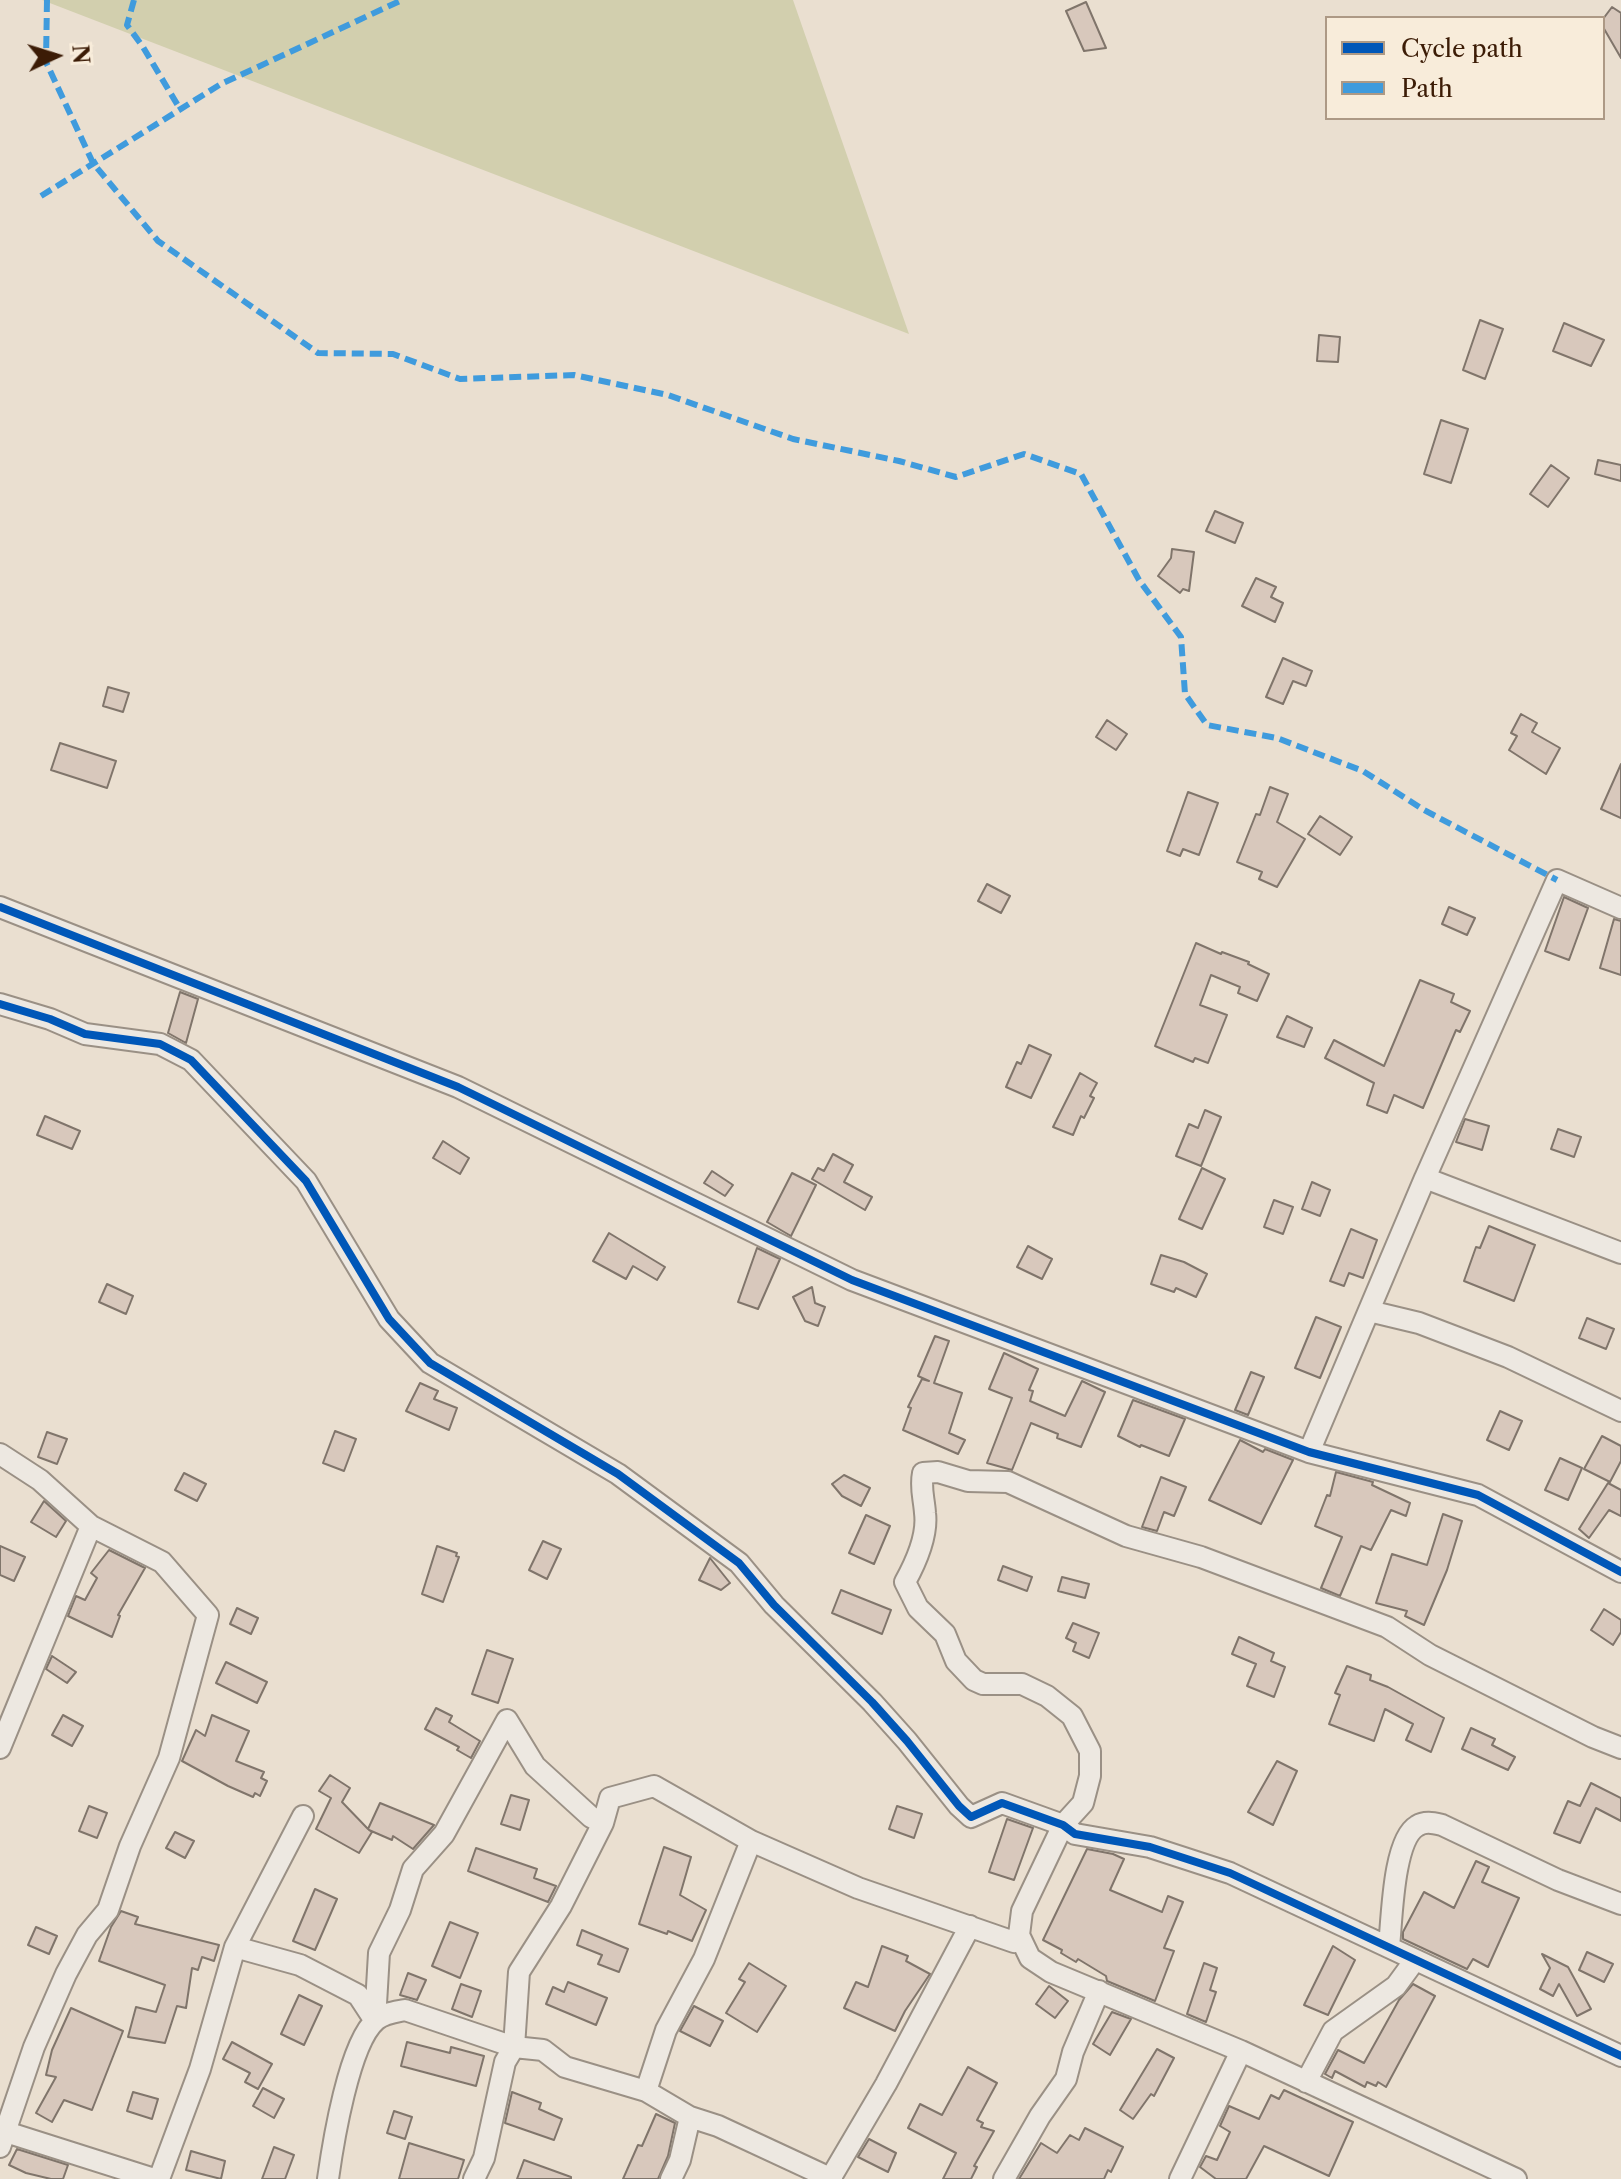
<!DOCTYPE html>
<html>
<head>
<meta charset="utf-8">
<style>
  body { margin:0 }
  #map { position:relative; width:1621px; height:2179px; overflow:hidden; background:#eadfd0; font-family:"Libre Caslon Text",serif }
  canvas { display:block }
  .legend { position:absolute; left:1325px; top:16px; width:280px; height:104px; box-sizing:border-box; background:#f8ecda; border:2px solid #ad9985; margin:0; padding:10px 14px; list-style:none; font-size:24px; color:#3c1c06 }
  .legend li { display:flex; align-items:center; gap:16px; height:40px }
  .legend b { width:40px; border:2px solid #ad9985 }
  .north { position:absolute; left:16px; top:16px; width:80px; height:80px; -webkit-text-stroke:6px #f8ecda; paint-order:stroke; rotate:86deg; font-size:22px; font-weight:700; line-height:32px; text-align:center; color:#3c1c06 }
  .north::after { content:''; display:block; margin:auto; width:28px; height:36px; background:#3c1c06; clip-path:polygon(50% 0,100% 100%,50% 72%,0 100%) }
</style>
</head>
<body>
<div id="map">
<canvas width="1621" height="2179"></canvas>
<ul class="legend">
<li><b style="height:10px;background:#0057b8"></b>Cycle path</li>
<li><b style="height:10px;background:#3f9bdd"></b>Path</li>
</ul>
<div class="north">N</div>
</div>
<script>
const context = document.querySelector('canvas').getContext('2d');
context.lineJoin = 'round';
function fill(path, color) { context.fillStyle = color; context.fill(path, 'evenodd'); }
function strokePath(path, color, width, dash) { context.strokeStyle = color; context.lineWidth = width; context.lineCap = dash ? 'butt' : 'round'; context.setLineDash(dash || []); context.stroke(path); }
const green = new Path2D(`
  M42,0H793L909,334Z`);
const building = new Path2D(`
  M1086,2L1106,48L1084,51L1066,11Z
  M1612,7L1621,13V58L1603,27V19Z
  M1480,320L1503,329L1485,379L1463,370Z
  M1564,323L1604,340L1591,366L1553,351Z
  M1319,335L1340,337L1338,362L1317,361Z
  M1441,420L1468,429L1451,483L1424,474Z
  M1598,460L1621,465V481L1595,474Z
  M1551,465L1569,478L1548,507L1530,494Z
  M1215,511L1243,523L1235,543L1206,531Z
  M1172,549L1194,552L1189,591L1183,589L1180,593L1158,576L1171,558Z
  M1256,578L1276,587L1271,597L1283,603L1275,622L1242,606Z
  M1283,658L1312,671L1306,686L1293,681L1283,704L1266,697Z
  M108,687L129,693L123,712L103,706Z
  M1521,714L1537,723L1532,732L1560,748L1546,774L1509,750L1517,736L1511,733Z
  M1107,720L1127,734L1116,750L1096,737Z
  M60,743L116,761L107,788L51,770Z
  M1621,764V818L1601,809Z
  M1270,787L1288,794L1277,822L1305,839L1277,887L1259,879L1262,872L1237,862L1256,814L1260,815Z
  M1188,792L1218,803L1199,855L1183,849L1180,856L1167,851Z
  M1320,816L1352,837L1340,855L1308,834Z
  M987,884L1010,896L1001,913L978,901Z
  M1564,897L1588,908L1569,960L1545,951Z
  M1449,907L1475,918L1467,935L1442,924Z
  M1614,919L1621,921V975L1600,968Z
  M1196,943L1221,954L1222,952L1249,962L1248,964L1269,974L1257,1001L1238,993L1240,987L1211,975L1200,1005L1227,1015L1208,1063L1195,1058L1193,1062L1155,1046Z
  M1420,980L1454,994L1451,1002L1470,1011L1460,1032L1456,1030L1423,1108L1394,1095L1387,1113L1367,1105L1374,1083L1325,1058L1334,1040L1384,1066Z
  M180,992L198,999L186,1043L168,1033Z
  M1287,1016L1312,1028L1304,1047L1277,1037Z
  M1029,1045L1051,1055L1031,1098L1006,1087L1017,1062L1021,1064Z
  M1080,1073L1097,1083L1090,1096L1094,1098L1084,1118L1081,1116L1073,1135L1053,1127Z
  M1205,1110L1221,1117L1201,1166L1176,1156L1189,1124L1198,1128Z
  M45,1116L80,1131L72,1149L37,1135Z
  M1465,1119L1489,1126L1482,1150L1456,1142Z
  M1558,1129L1581,1137L1574,1157L1551,1149Z
  M443,1141L469,1158L460,1174L433,1158Z
  M833,1154L853,1165L844,1182L872,1197L865,1210L812,1179L818,1168L824,1171Z
  M1202,1168L1225,1179L1202,1229L1179,1219Z
  M712,1171L733,1185L725,1196L704,1183Z
  M792,1173L816,1185L791,1236L767,1222Z
  M1312,1182L1330,1190L1320,1216L1302,1209Z
  M1274,1200L1293,1207L1283,1234L1264,1227Z
  M1489,1226L1535,1245L1514,1301L1464,1281L1476,1247L1480,1248Z
  M1351,1229L1377,1240L1363,1278L1349,1273L1344,1286L1330,1281Z
  M609,1233L665,1267L657,1280L633,1266L626,1279L593,1261Z
  M1028,1246L1052,1259L1042,1279L1017,1267Z
  M757,1248L780,1259L758,1309L738,1302Z
  M1161,1255L1184,1262L1207,1274L1196,1297L1176,1288L1174,1292L1151,1284Z
  M107,1284L133,1296L126,1314L99,1302Z
  M812,1287L815,1303L825,1307L818,1326L805,1321L793,1297Z
  M1316,1317L1341,1327L1320,1378L1295,1368Z
  M1587,1318L1614,1329L1606,1349L1579,1338Z
  M935,1336L949,1341L934,1383L962,1393L949,1433L965,1440L958,1454L903,1430L911,1408L908,1407L922,1379L929,1381L918,1376Z
  M1004,1353L1038,1369L1029,1390L1033,1391L1030,1401L1065,1416L1082,1381L1105,1392L1081,1447L1057,1438L1058,1434L1031,1423L1012,1470L987,1463L1012,1398L989,1389Z
  M1251,1372L1264,1377L1248,1415L1235,1410Z
  M420,1383L438,1391L434,1399L457,1408L449,1430L406,1411Z
  M1133,1400L1185,1419L1169,1456L1141,1445L1140,1447L1118,1436Z
  M1500,1411L1522,1421L1509,1450L1487,1440Z
  M335,1431L356,1439L344,1471L323,1463Z
  M47,1432L67,1439L57,1464L38,1457Z
  M1602,1436L1621,1446V1461L1610,1482L1584,1469Z
  M1240,1440L1263,1452L1265,1449L1293,1460L1261,1524L1209,1500Z
  M1560,1458L1582,1468L1568,1500L1545,1490Z
  M1336,1472L1373,1482L1372,1485L1410,1503L1406,1516L1391,1510L1371,1550L1361,1546L1340,1596L1321,1588L1342,1537L1315,1526L1327,1495L1330,1496Z
  M184,1473L206,1484L197,1501L175,1490Z
  M844,1475L870,1488L861,1506L842,1496L832,1484Z
  M1161,1477L1186,1487L1174,1516L1164,1512L1157,1531L1142,1527Z
  M1608,1483L1621,1490V1516L1609,1510L1589,1538L1579,1529Z
  M44,1501L66,1521L56,1537L31,1522Z
  M1443,1514L1462,1521L1447,1570L1424,1625L1405,1616L1407,1611L1376,1603L1392,1554L1427,1565Z
  M866,1515L890,1526L874,1564L849,1553Z
  M543,1541L561,1549L547,1579L529,1570Z
  M0,1546L25,1557L14,1581L0,1575Z
  M437,1546L457,1553L456,1556L459,1557L443,1602L422,1594Z
  M109,1550L145,1568L118,1615L120,1616L112,1637L68,1616L76,1596L85,1600L97,1578L91,1573Z
  M710,1558L730,1583L721,1590L699,1580Z
  M1003,1566L1032,1577L1027,1591L998,1580Z
  M1062,1577L1089,1584L1085,1598L1058,1591Z
  M841,1590L891,1610L882,1634L832,1613Z
  M237,1608L258,1618L251,1634L230,1624Z
  M1604,1609L1621,1620V1632L1613,1645L1591,1630Z
  M1073,1623L1099,1633L1089,1658L1073,1651L1076,1643L1066,1638Z
  M1239,1637L1274,1653L1271,1661L1285,1667L1274,1697L1247,1686L1256,1664L1232,1654Z
  M487,1650L513,1659L498,1703L472,1694Z
  M52,1656L76,1672L67,1683L46,1669Z
  M226,1662L267,1682L257,1703L216,1683Z
  M1347,1666L1371,1675L1370,1680L1388,1687L1444,1718L1431,1752L1406,1740L1413,1724L1385,1709L1374,1741L1329,1724L1340,1695L1335,1693Z
  M436,1708L452,1716L449,1722L480,1741L471,1758L457,1750L459,1747L425,1729Z
  M63,1715L83,1726L72,1746L52,1735Z
  M212,1715L249,1731L236,1761L264,1772L261,1778L267,1781L260,1796L255,1793L253,1797L228,1786L182,1761L196,1730L205,1736Z
  M1471,1728L1495,1739L1492,1745L1515,1757L1508,1770L1462,1749Z
  M1277,1761L1297,1771L1273,1825L1248,1812Z
  M330,1775L350,1788L342,1802L368,1829L380,1803L434,1825L413,1849L393,1836L392,1840L369,1830L372,1832L359,1853L316,1829L331,1798L319,1791Z
  M1591,1783L1621,1798V1821L1596,1808L1580,1843L1554,1833L1568,1801L1580,1806Z
  M511,1795L529,1800L520,1830L501,1824Z
  M89,1806L107,1813L97,1838L79,1831Z
  M897,1806L922,1814L914,1838L889,1829Z
  M1007,1819L1033,1828L1014,1880L989,1872Z
  M175,1832L194,1841L185,1858L166,1848Z
  M664,1847L691,1857L680,1895L706,1910L692,1941L668,1931L667,1934L639,1924Z
  M476,1848L537,1869L534,1878L556,1886L548,1902L468,1871Z
  M1087,1849L1113,1854L1124,1859L1110,1890L1162,1912L1168,1896L1183,1902L1164,1948L1174,1951L1155,2001L1107,1981L1106,1976L1078,1959L1076,1962L1061,1953L1062,1950L1043,1940Z
  M1476,1861L1489,1867L1482,1882L1519,1898L1488,1967L1473,1959L1467,1969L1403,1939V1932L1424,1892L1454,1908Z
  M315,1889L337,1899L315,1950L293,1941Z
  M121,1911L138,1917L135,1924L219,1945L214,1961L202,1957L198,1970L192,1968L186,2008L177,2006L165,2043L128,2037L136,2007L156,2012L165,1985L99,1961L111,1927Z
  M450,1922L478,1933L460,1978L432,1966Z
  M36,1927L57,1936L49,1954L28,1945Z
  M582,1930L628,1949L619,1972L598,1964L602,1955L577,1945Z
  M882,1946L908,1956L906,1961L930,1974L905,2011L895,2031L844,2008L856,1982L868,1987Z
  M1333,1946L1355,1960L1328,2015L1304,2005Z
  M1587,1952L1613,1964L1604,1982L1579,1970Z
  M1542,1954L1568,1967L1591,2009L1577,2016L1559,1984L1553,1996L1540,1989L1550,1968Z
  M749,1963L786,1986L757,2032L726,2013L745,1982L739,1979Z
  M1204,1963L1217,1968L1210,1990L1216,1992L1206,2022L1187,2014Z
  M408,1973L426,1980L417,2000L400,1995Z
  M568,1982L607,1998L596,2025L546,2004L553,1987L564,1992Z
  M461,1984L481,1991L472,2017L452,2009Z
  M1413,1984L1435,1996L1386,2087L1378,2082L1376,2086L1367,2082L1365,2087L1335,2071L1332,2078L1325,2074L1338,2050L1364,2063L1399,2000Z
  M1049,1986L1068,2001L1055,2018L1036,2004Z
  M299,1995L322,2006L304,2045L281,2034Z
  M694,2006L723,2021L710,2046L680,2031Z
  M71,2008L123,2031L92,2110L64,2100L52,2122L36,2113L56,2077L46,2075L52,2050Z
  M1112,2012L1131,2019L1110,2055L1093,2044Z
  M232,2042L272,2064L258,2089L245,2082L250,2073L223,2059Z
  M407,2042L450,2053L451,2047L484,2056L476,2086L401,2066Z
  M1157,2049L1174,2058L1154,2096L1151,2094L1133,2119L1120,2110Z
  M968,2067L997,2083L977,2120L983,2123L981,2127L994,2131L974,2166L977,2167L971,2179H943L956,2153L908,2128L920,2104L942,2115Z
  M263,2088L284,2099L274,2118L253,2106Z
  M1284,2090L1353,2122L1329,2176L1264,2146L1246,2179H1216L1200,2167L1206,2156L1217,2160L1230,2132L1220,2126L1229,2106L1259,2119L1271,2095L1279,2099Z
  M133,2092L158,2099L152,2119L127,2111Z
  M512,2092L541,2103L539,2109L562,2119L554,2140L505,2123Z
  M394,2111L412,2117L405,2139L387,2133Z
  M656,2114L675,2123L668,2156L658,2179H623L638,2145L642,2146Z
  M1085,2128L1123,2147L1111,2172L1108,2170L1104,2179H1019L1041,2143L1057,2153L1070,2135L1079,2140Z
  M869,2139L896,2153L888,2172L858,2157Z
  M409,2143L464,2160L458,2179H399Z
  M274,2147L294,2155L285,2179H262Z
  M17,2149L68,2165L63,2179H51L26,2173L9,2165Z
  M191,2151L225,2161L221,2179L186,2170Z
  M524,2160L571,2177V2179H517Z`);
const minor = new Path2D(`
  M0,907L458,1087L852,1280L1309,1452L1478,1495L1621,1572
  M1621,908L1557,880L1425,1178L1621,1253
  M0,1004L50,1019L85,1034L160,1044L191,1060L306,1181L389,1319L430,1363L618,1474L739,1563L774,1605L872,1702L907,1741L959,1806L971,1817L1002,1803L1063,1825L1075,1834L1150,1847L1230,1873L1621,2056
  M1369,1311L1419,1323L1508,1357L1621,1411
  M1309,1452L1425,1178
  M0,1454L40,1480L91,1526L0,1748
  M603,1823L610,1798L654,1786L751,1841L858,1888L1014,1942L1019,1935
  M235,1947L300,1965L358,1995L375,2021L379,1953L400,1910L413,1869L444,1834L507,1720L535,1766L591,1817L603,1823L561,1906L519,1972L514,2047L505,2062L484,2158L474,2179
  M1389,1947C1392,1919 1393,1840 1417,1826C1425,1821 1433,1823 1442,1825L1558,1880L1621,1904
  M1306,2082L1333,2031L1396,1986L1415,1960
  M646,2091L666,2030L704,1959L751,1841
  M6,2132L154,2179
  M0,2147L34,2047L66,1974L87,1935L108,1910L130,1846L169,1758L208,1615L162,1562L91,1526
  M159,2179L200,2069L235,1947L303,1816
  M328,2179C333,2143 349,2043 376,2020C384,2013 395,2012 405,2010L514,2047L543,2050L565,2067L646,2091L690,2117L718,2126L832,2179
  M671,2179L680,2160L690,2117
  M830,2179L886,2084L970,1926
  M1004,2179L1040,2116L1066,2079L1073,2052L1099,1991
  M1180,2179L1241,2051
  M1516,2179L1241,2051L1051,1972L1030,1958L1019,1935L1022,1911L1063,1825L1083,1803L1090,1776V1751L1072,1716L1047,1696L1022,1684H983L974,1680L956,1661L945,1634L918,1608L905,1582C916,1562 928,1536 925,1513C924,1498 920,1488 923,1473L938,1472L968,1481L1008,1482L1126,1536L1201,1557L1387,1627L1430,1655L1593,1737L1621,1748`);
const quiet = new Path2D(`
  M47,0L46,62L93,163L158,241L318,353L393,354L460,379L574,375L668,395L793,439L899,461L956,477L1024,454L1081,474L1139,580L1181,637L1185,694L1207,725L1277,738L1363,771L1424,810L1557,880
  M134,0L127,25L143,47L180,109
  M41,196L221,84L402,0`);
const cycleway = new Path2D(`
  M0,907L458,1087L852,1280L1309,1452L1478,1495L1621,1572
  M0,1004L50,1019L85,1034L160,1044L191,1060L306,1181L389,1319L430,1363L618,1474L739,1563L774,1605L872,1702L907,1741L959,1806L971,1817L1002,1803L1063,1825L1075,1834L1150,1847L1230,1873L1621,2056`);
fill(green, '#d2cfae');
fill(building, '#d8c8bc');
strokePath(building, '#80756b', 2);
strokePath(minor, '#9a9085', 24);
strokePath(minor, '#ede8e1', 20);
strokePath(quiet, '#3f9bdd', 6, [12, 6]);
strokePath(cycleway, '#0057b8', 8);
</script>
</body>
</html>
